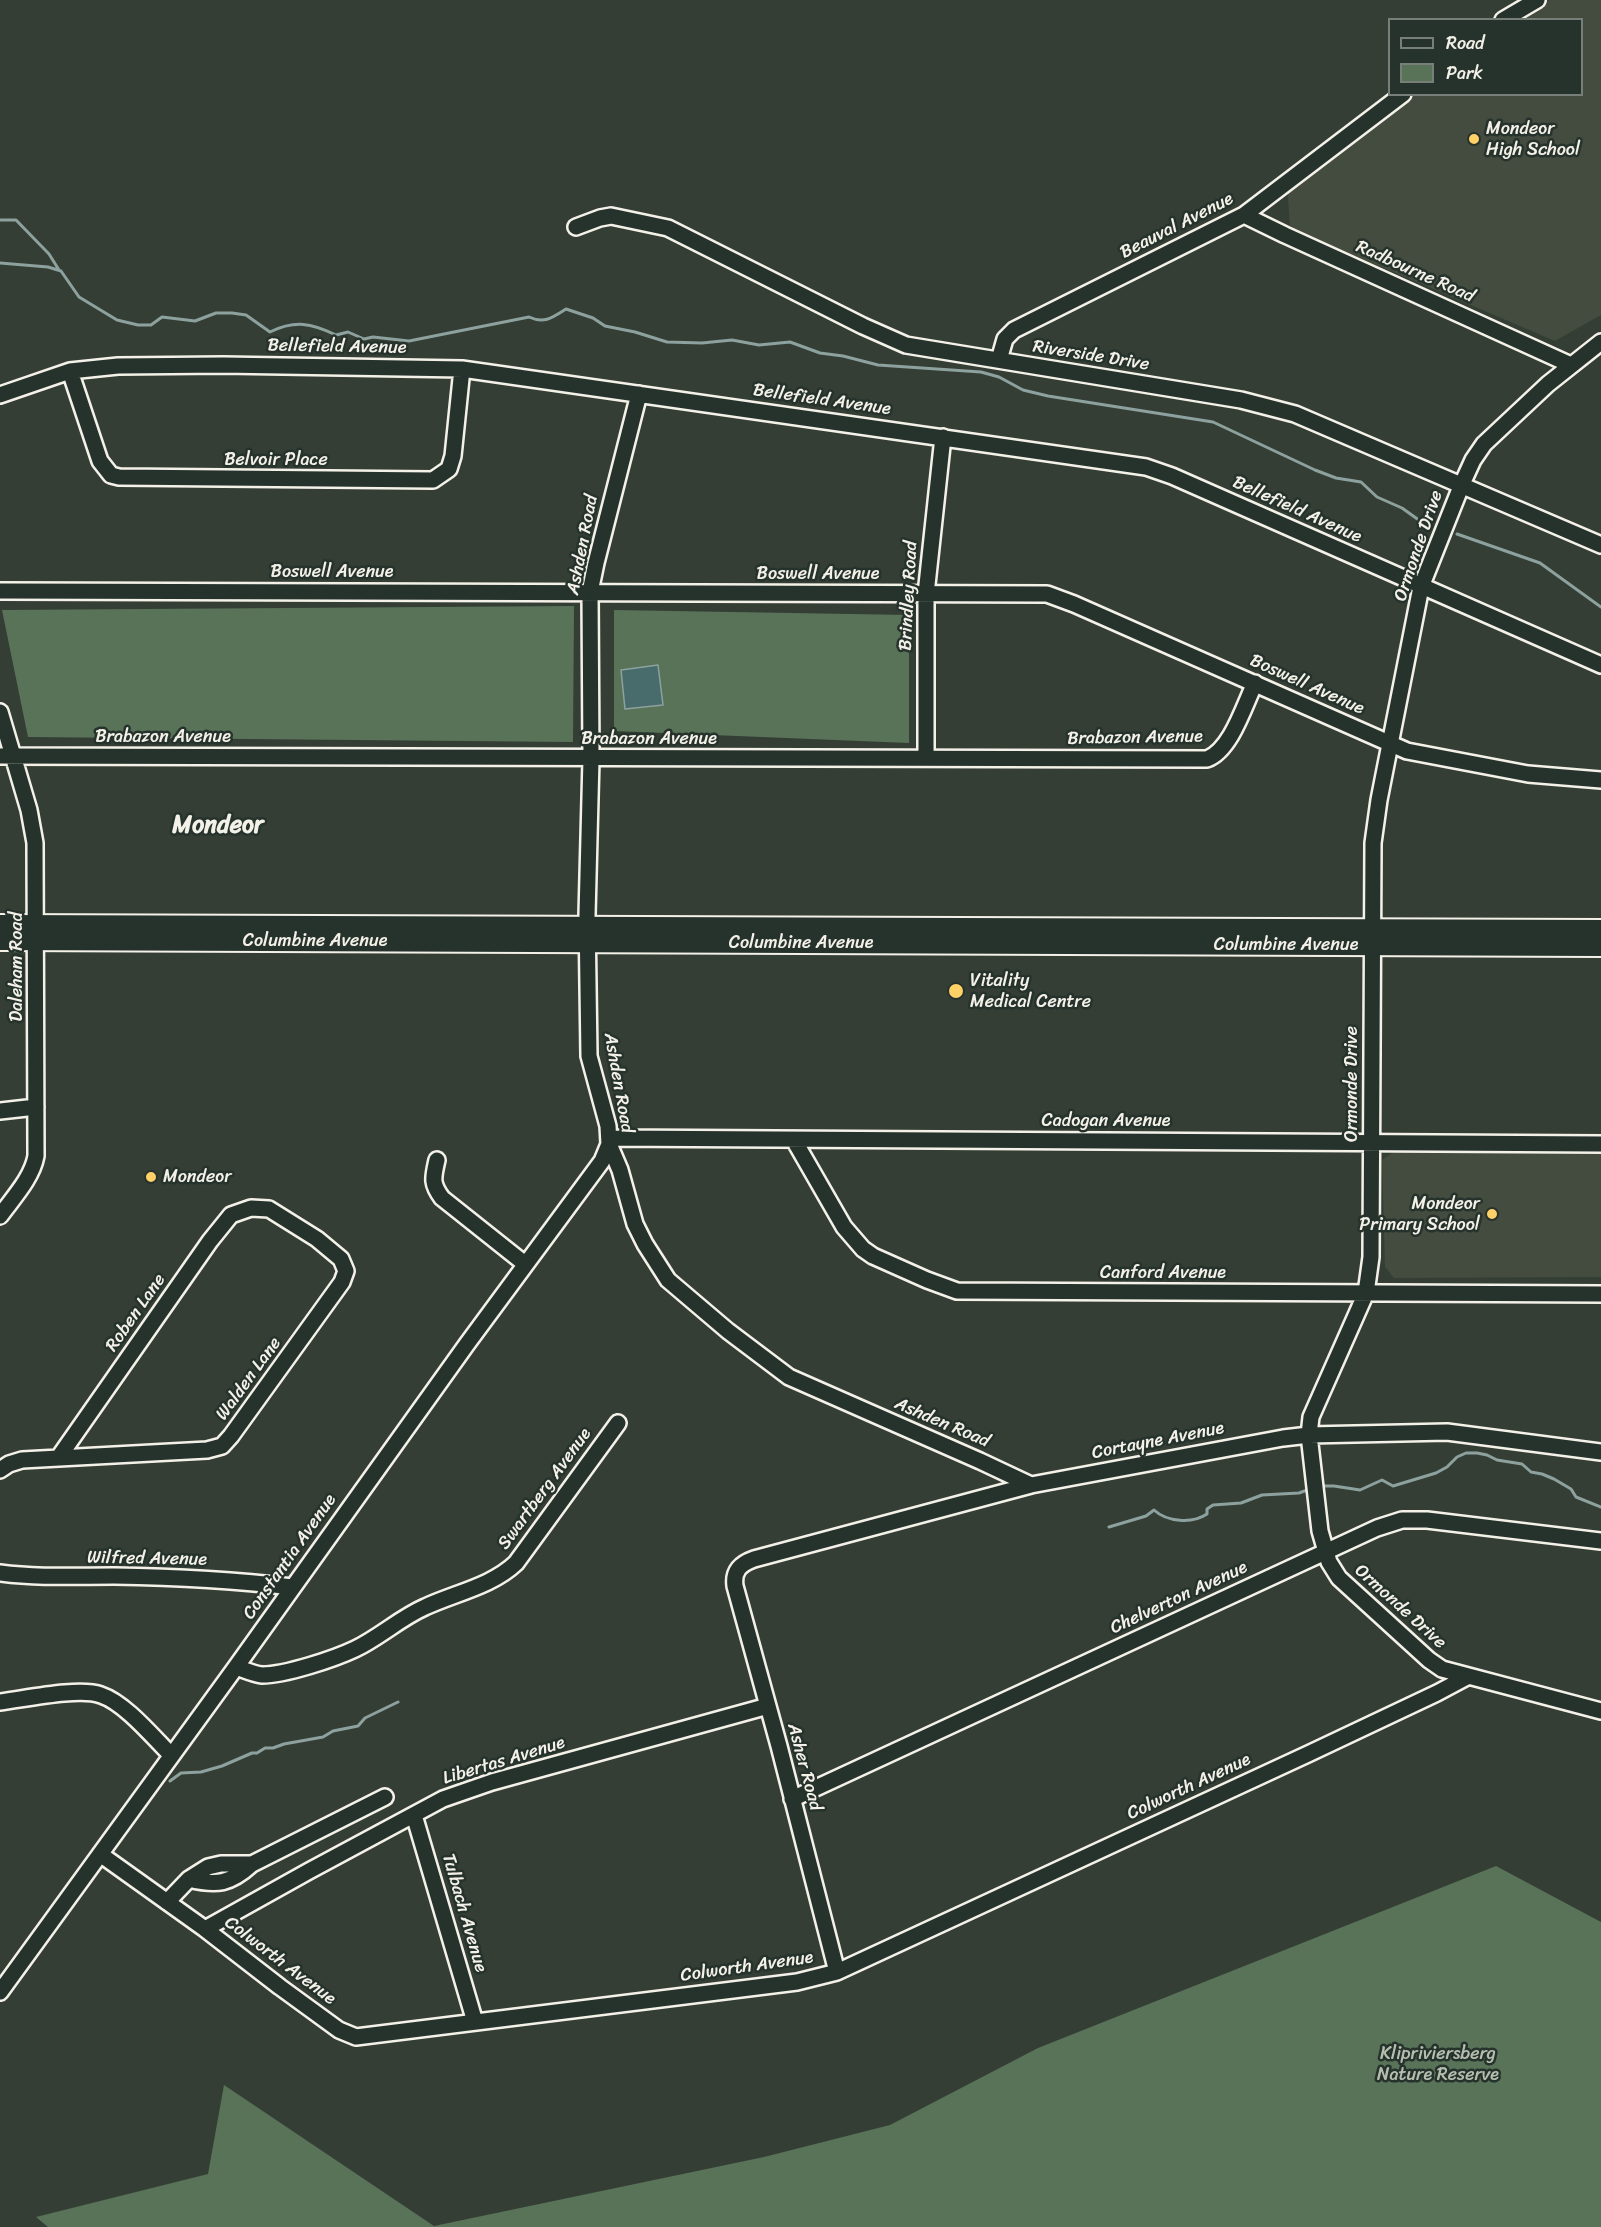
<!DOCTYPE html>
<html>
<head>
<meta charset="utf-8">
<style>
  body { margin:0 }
  #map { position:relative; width:1601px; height:2227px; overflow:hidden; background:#343e35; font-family:Sriracha,sans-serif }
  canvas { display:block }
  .legend { position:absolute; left:1388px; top:18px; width:195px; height:78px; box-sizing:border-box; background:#26332d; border:2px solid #787f78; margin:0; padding:8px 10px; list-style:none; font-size:18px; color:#f4f1e8 }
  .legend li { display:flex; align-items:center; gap:12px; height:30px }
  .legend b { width:30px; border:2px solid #787f78 }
</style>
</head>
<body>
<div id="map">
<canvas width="1601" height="2227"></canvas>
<ul class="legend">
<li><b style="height:8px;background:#26332d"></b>Road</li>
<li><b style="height:16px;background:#597359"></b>Park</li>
</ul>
</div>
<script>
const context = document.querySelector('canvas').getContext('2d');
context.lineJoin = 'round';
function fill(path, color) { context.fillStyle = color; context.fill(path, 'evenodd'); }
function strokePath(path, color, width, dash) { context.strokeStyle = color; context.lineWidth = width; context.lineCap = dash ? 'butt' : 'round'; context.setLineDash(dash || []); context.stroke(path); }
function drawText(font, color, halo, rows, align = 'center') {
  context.font = font + ' Sriracha,sans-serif'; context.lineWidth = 5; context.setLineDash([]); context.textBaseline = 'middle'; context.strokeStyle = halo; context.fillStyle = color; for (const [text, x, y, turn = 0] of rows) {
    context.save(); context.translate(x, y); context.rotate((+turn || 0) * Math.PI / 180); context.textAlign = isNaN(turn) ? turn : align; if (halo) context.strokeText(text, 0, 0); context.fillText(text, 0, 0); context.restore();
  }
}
const built = new Path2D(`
  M1550,0H1601V315L1555,341L1290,228L1287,183L1405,95L1582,94V20L1505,19L1511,15Z
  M1399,1148H1601V1277L1394,1278L1385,1267L1382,1160Z`);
const green = new Path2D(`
  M574,606L573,742L28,737L2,610Z
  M614,610L909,615V743L614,731Z
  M1496,1866L1601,1922V2227H48L36,2217L208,2174L224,2085L434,2226L764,2157L890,2125L1038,2048Z`);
const water = new Path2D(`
  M658,665L663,705L625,709L621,670Z`);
const stream = new Path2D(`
  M0,220H16L49,254L59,270
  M0,263L48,267L61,271L79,297L117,320L138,325H151L162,317L195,321L216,313H232L246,315L270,332C295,320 311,323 336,335L348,332L364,339L373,337L409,341L529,317C544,324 552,318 566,309L593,318L605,326L635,332L667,342L702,343L732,340L759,345L790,342L820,353L843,356L878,365L981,372L999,377L1023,390L1048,396L1213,422L1315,470L1336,478L1361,482L1377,497L1402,508L1423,523
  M1457,534L1540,563L1601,607
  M1319,1486H1334L1360,1490L1382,1480L1393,1486L1436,1473L1447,1467L1457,1457L1466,1453H1477L1487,1455L1497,1460L1522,1464L1531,1472L1542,1474L1554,1479L1571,1489L1576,1497L1601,1507
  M1109,1527L1146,1516L1154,1510C1167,1522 1192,1524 1207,1514V1509L1213,1505L1241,1503L1262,1495L1299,1493L1310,1489
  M170,1781L181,1773L201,1772L222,1766L252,1753H257L265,1748H273L284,1744L323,1737L333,1731L358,1726L365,1718L398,1702`);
const minor = new Path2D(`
  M1503,20L1537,0
  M1244,215L1285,235L1571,365
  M576,227L600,218L611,216L668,228L863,326L906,345L1241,400L1295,414L1601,545
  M1601,342L1548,384L1484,444L1473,460L1462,484L1421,587L1379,800L1373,843L1371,1257L1366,1293L1311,1417L1309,1435L1320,1531L1329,1562L1339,1578L1429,1660L1442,1669L1601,1711
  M999,360L1005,339L1014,330L1244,215L1403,94
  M70,371L100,461L111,475L119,477L433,480L449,469L453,456L462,369
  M639,394L596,563L590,592L591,759L587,915L589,1056L608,1126L609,1144L620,1170L635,1224L645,1244L668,1280L728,1331L789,1377L980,1461L1031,1485
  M0,395L70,371L118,366L223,365L462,369L1146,467L1172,476L1601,665
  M0,591L1047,594L1074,604L1407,751L1528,774L1601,780
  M0,712L29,810L35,843L36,1156C32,1178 13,1198 0,1216
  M0,756L1207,759C1231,750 1244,706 1255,683
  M926,758V594L943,437
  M0,1111L36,1107
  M610,1138L1601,1144
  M794,1140L844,1227L863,1249L873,1256L927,1280L957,1291L1601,1294
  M437,1160C433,1178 431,1183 442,1198L525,1264
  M0,1470L9,1464L22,1460L207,1450L222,1446L231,1436L342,1282L346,1271L341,1259L317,1239L269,1209L251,1208L231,1215L210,1241L59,1457
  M0,1573C38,1578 76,1576 114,1576C174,1577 233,1580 292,1587
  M236,1667C245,1670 253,1674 262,1675C285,1675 334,1659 355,1649C380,1637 400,1618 425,1607C455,1593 492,1586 516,1563L618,1423
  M0,1702C25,1699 79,1687 101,1695C125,1703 153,1737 171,1755
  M792,1799L1377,1528L1402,1520H1427L1601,1541
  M414,1815L475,2022
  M100,1854L205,1929L280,1987L339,2030L356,2037L797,1982L837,1972L1308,1754L1437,1693L1467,1677
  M189,1879C217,1886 230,1884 252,1864
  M167,1902L189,1879L208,1867L221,1864H252L385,1797
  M205,1929L309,1871L443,1799L492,1782L768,1706
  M837,1972L779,1746L735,1586C733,1571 740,1564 754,1559L1031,1485L1283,1438L1309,1435L1447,1432L1601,1452
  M0,1992L236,1667L467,1344L602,1161L609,1144`);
const major = new Path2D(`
  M0,925L1601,930
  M0,940L1601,946`);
const markers = [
  [1474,139,6,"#ffd166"],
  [956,991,8,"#ffd166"],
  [151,1177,6,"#ffd166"],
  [1492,1214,6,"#ffd166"]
];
const poiNames = [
  ["Mondeor",1486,129],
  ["High School",1486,150],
  ["Vitality",970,981],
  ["Medical Centre",970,1002],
  ["Mondeor",163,1177],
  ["Mondeor",1480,1204,"right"],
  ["Primary School",1480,1225,"right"]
];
const streetNames = [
  ["Beauval Avenue",1177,226,-27],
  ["Radbourne Road",1415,272,24],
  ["Bellefield Avenue",337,347,1],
  ["Riverside Drive",1091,356,9],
  ["Bellefield Avenue",822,400,8],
  ["Belvoir Place",276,460],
  ["Bellefield Avenue",1297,510,24],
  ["Ashden Road",583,545,-79],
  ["Ormonde Drive",1419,546,-71],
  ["Boswell Avenue",332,572],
  ["Boswell Avenue",818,574],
  ["Brindley Road",909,596,-87],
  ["Boswell Avenue",1307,685,24],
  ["Brabazon Avenue",163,737],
  ["Brabazon Avenue",1135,738,-1],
  ["Brabazon Avenue",649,739],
  ["Columbine Avenue",315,941],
  ["Columbine Avenue",801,943],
  ["Columbine Avenue",1286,945],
  ["Daleham Road",17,967,-90],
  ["Ashden Road",618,1083,80],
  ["Ormonde Drive",1352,1084,-90],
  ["Cadogan Avenue",1106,1121],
  ["Canford Avenue",1163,1273],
  ["Roben Lane",136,1313,-55],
  ["Walden Lane",249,1379,-54],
  ["Ashden Road",942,1423,23],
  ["Cortayne Avenue",1158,1441,-11],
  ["Swartberg Avenue",545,1489,-54],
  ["Constantia Avenue",290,1557,-55],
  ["Wilfred Avenue",147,1559,1],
  ["Chelverton Avenue",1179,1598,-25],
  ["Ormonde Drive",1400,1607,42],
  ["Libertas Avenue",504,1761,-17],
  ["Asher Road",804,1767,75],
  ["Colworth Avenue",1189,1787,-25],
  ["Tulbach Avenue",464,1913,74],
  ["Colworth Avenue",280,1961,37],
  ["Colworth Avenue",747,1967,-8]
];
const parkNames = [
  ["Klipriviersberg",1438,2054],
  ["Nature Reserve",1438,2075]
];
const districtNames = [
  ["Mondeor",218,826]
];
fill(built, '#444b3f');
fill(green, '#597359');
fill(water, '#486c6c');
strokePath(water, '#8da19e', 1.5);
strokePath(stream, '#8da19e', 3);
strokePath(minor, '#f4f1e8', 20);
strokePath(major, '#f4f1e8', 24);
strokePath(minor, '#26332d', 15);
strokePath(major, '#26332d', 20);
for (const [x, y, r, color] of markers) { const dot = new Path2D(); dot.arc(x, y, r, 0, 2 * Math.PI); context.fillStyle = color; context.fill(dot); strokePath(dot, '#26332d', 2); }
drawText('18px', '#f4f1e8', '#26332d', poiNames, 'left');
drawText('18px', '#f4f1e8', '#26332d', streetNames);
drawText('18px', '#b6bfaf', '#26332d', parkNames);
drawText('bold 24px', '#f4f1e8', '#26332d', districtNames);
</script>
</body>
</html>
